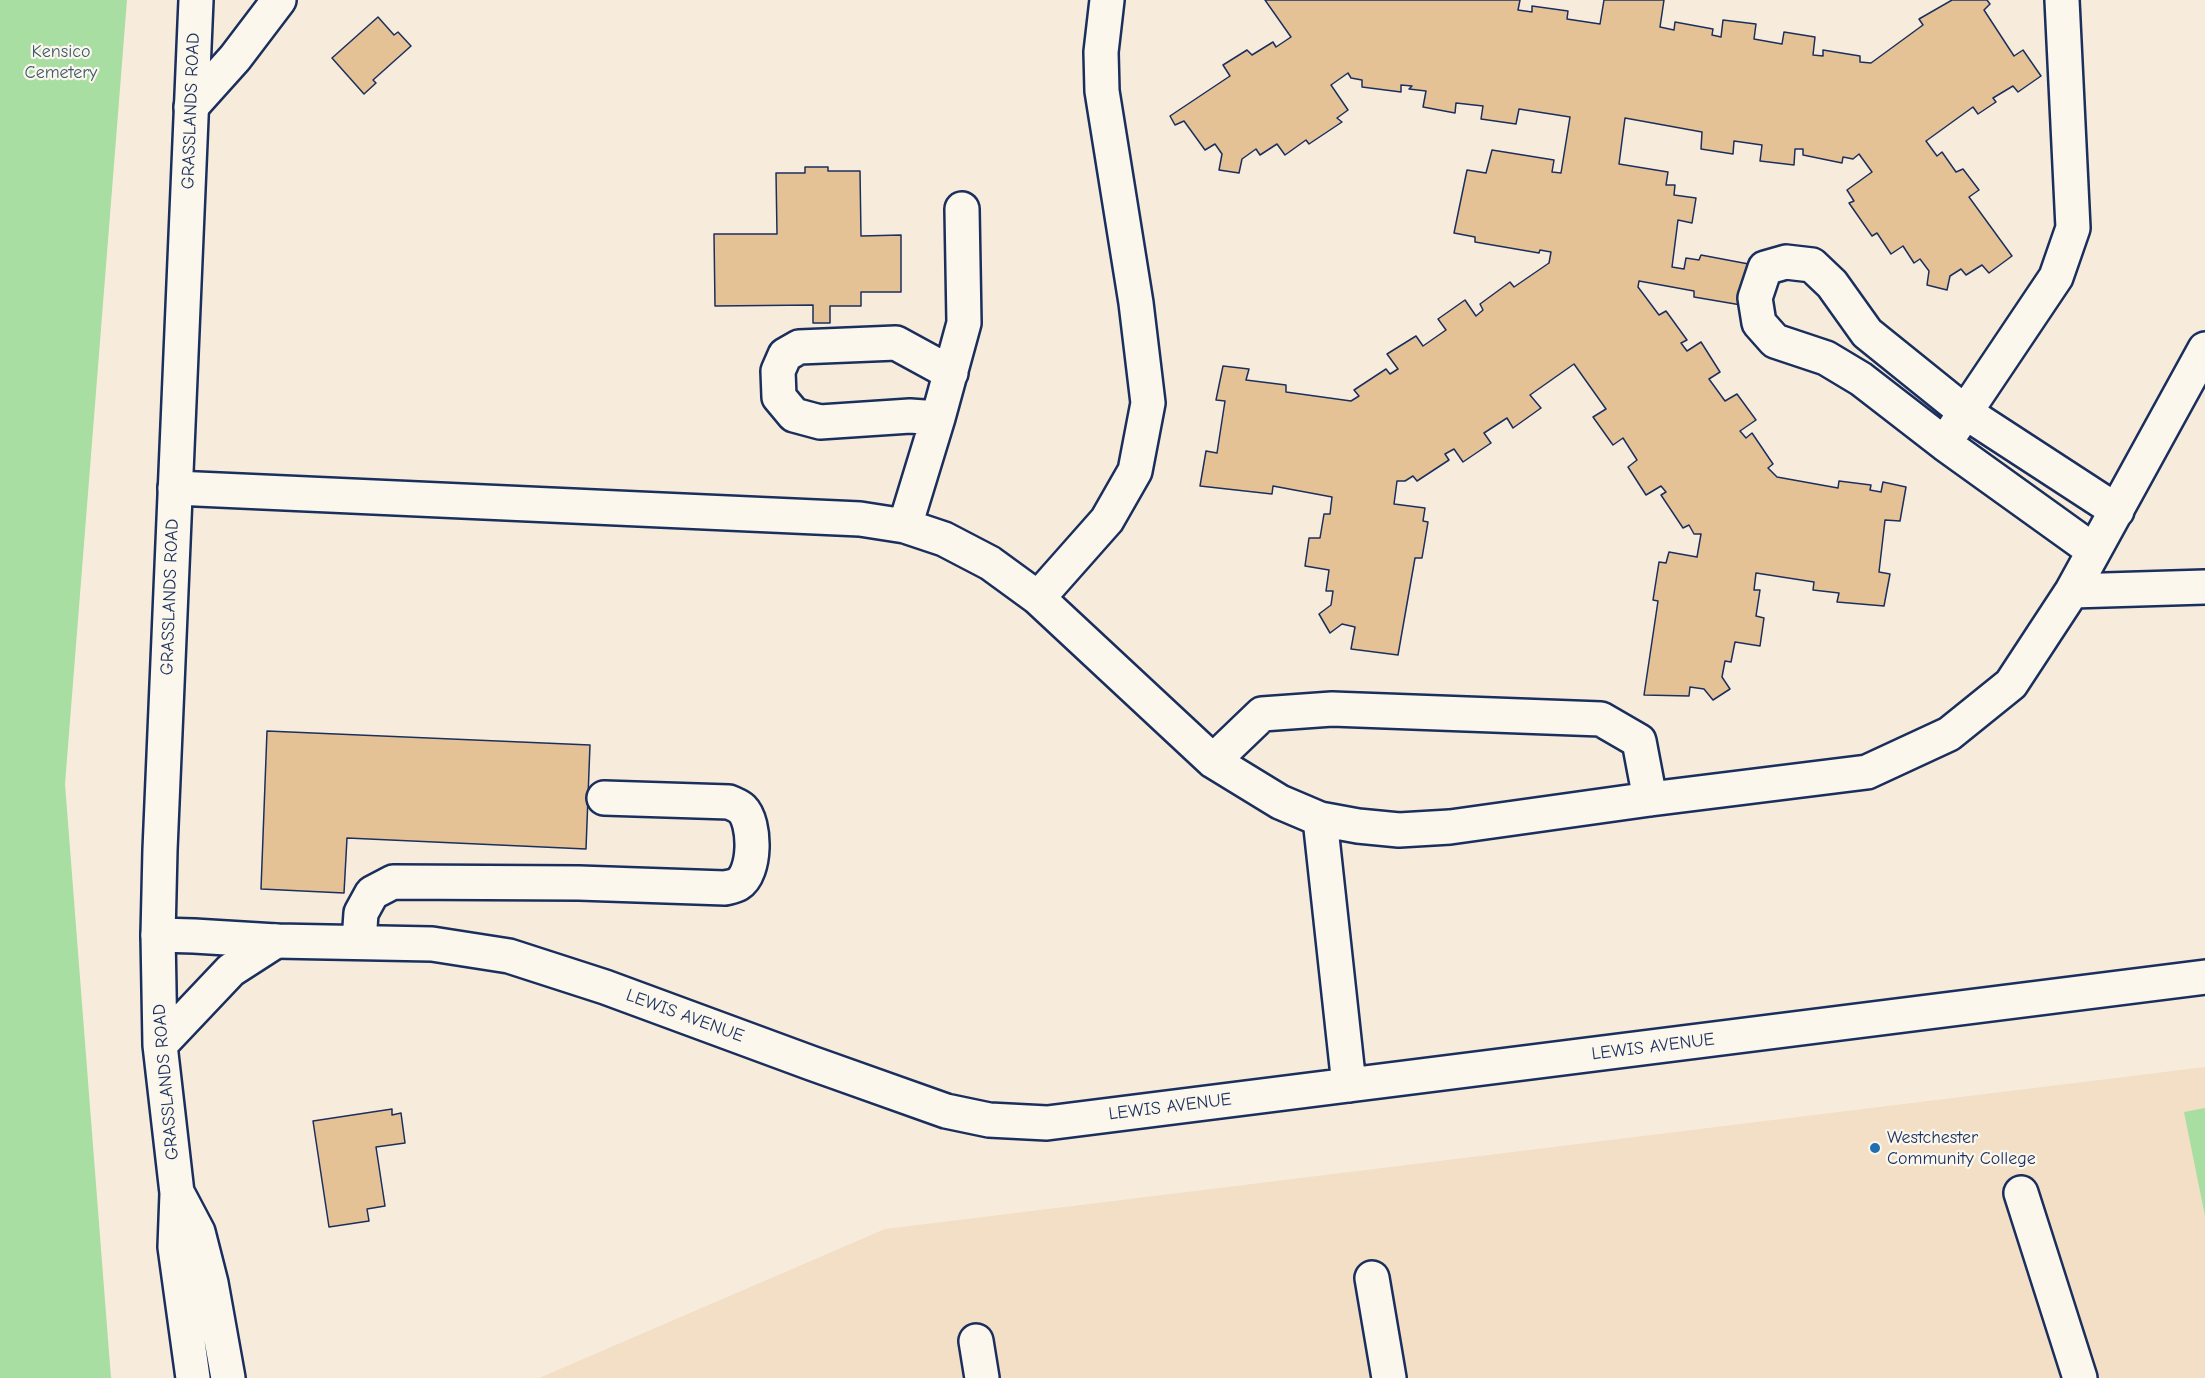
<!DOCTYPE html>
<html>
<head>
<meta charset="utf-8">
<style>
  body { margin:0 }
  canvas { display:block; background:#f7ecdb }
</style>
</head>
<body>
<canvas width="2205" height="1378"></canvas>
<script>
const context = document.querySelector('canvas').getContext('2d');
context.lineJoin = 'round';
function fill(path, color) { context.fillStyle = color; context.fill(path, 'evenodd'); }
function strokePath(path, color, width, dash) { context.strokeStyle = color; context.lineWidth = width; context.lineCap = dash ? 'butt' : 'round'; context.setLineDash(dash || []); context.stroke(path); }
function drawText(font, color, halo, rows, align = 'center') {
  context.font = font + ' "Comic Neue",sans-serif'; context.lineWidth = 4.5; context.setLineDash([]); context.textBaseline = 'middle'; context.strokeStyle = halo; context.fillStyle = color; for (const [text, x, y, turn = 0] of rows) {
    context.save(); context.translate(x, y); context.rotate((+turn || 0) * Math.PI / 180); context.textAlign = isNaN(turn) ? turn : align; if (halo) context.strokeText(text, 0, 0); context.fillText(text, 0, 0); context.restore();
  }
}
const built = new Path2D(`
  M2205,1067V1378H539L885,1229Z`);
const green = new Path2D(`
  M0,0H127L65,784L111,1378H0Z
  M2205,1108V1216L2184,1112Z`);
const building = new Path2D(`
  M1265,0H1520L1518,10L1532,12V6L1568,11L1567,19L1600,24L1604,0H1664L1660,27L1674,30L1675,22L1713,29L1712,35L1721,37L1723,20L1756,24L1754,39L1782,44L1784,32L1815,37L1813,55L1823,56V50L1860,56V62L1871,63L1923,25L1919,19L1952,0H1987L1990,4L1984,10L2014,56L2023,50L2041,76L2018,92L2013,86L1993,98L1996,102L1978,114L1973,107L1926,141L1937,156L1942,152L1956,172L1963,169L1979,190L1969,197L2012,256L1989,273L1982,265L1966,275L1961,269L1950,276L1947,290L1927,285L1929,271L1920,259L1914,263L1903,246L1891,254L1877,233L1872,236L1849,203L1854,201L1847,190L1872,172L1859,154L1853,159L1843,157L1842,163L1803,155V149H1795L1794,165L1760,161L1762,145L1734,141L1733,154L1701,149L1702,132L1625,118L1619,164L1668,172L1666,185H1675L1674,195L1696,198L1692,223L1678,220L1672,267L1684,269L1686,258L1699,260L1701,255L1754,265L1747,306L1694,297V291L1639,281L1638,287L1659,315L1666,311L1687,340L1681,343L1687,351L1701,342L1720,372L1709,379L1725,401L1737,394L1756,420L1740,431L1746,438L1752,433L1773,464L1768,468L1777,477L1838,488L1839,481L1871,485L1870,490L1881,492L1883,482L1906,487L1900,521L1885,520L1879,572L1890,574L1884,606L1837,602L1839,593L1813,590L1814,582L1756,573L1754,590H1760L1756,616L1764,618L1760,646L1735,642L1731,662L1725,661L1722,677L1730,689L1713,700L1704,689L1690,687L1689,696L1644,695L1658,601L1653,600L1659,562L1666,563L1669,552L1697,557L1701,534H1694L1689,525L1683,528L1661,495L1666,492L1661,486L1646,495L1628,467L1637,460L1623,438L1613,445L1593,417L1606,409L1574,364L1530,395L1541,408L1513,428L1507,418L1484,433L1491,443L1463,462L1454,449L1445,454L1449,460L1417,481L1413,476L1405,481H1397L1394,504L1425,508L1423,521L1428,522L1422,558H1415L1398,655L1351,649L1355,627L1342,624L1330,633L1319,614L1331,605L1333,591H1326L1329,570L1305,566L1309,538H1320L1324,514H1330L1332,497L1273,486L1272,494L1200,486L1206,451L1217,453L1225,401L1216,400L1223,366L1249,369L1246,380L1286,385V392L1351,401L1359,396L1354,390L1386,369L1390,374L1398,369L1387,354L1416,336L1423,346L1446,330L1438,319L1465,300L1476,316L1483,310L1480,304L1510,282L1514,287L1549,263L1551,252L1540,250L1539,253L1475,242V237L1454,233L1467,170L1486,173L1492,150L1554,160L1552,172L1561,173L1570,117L1519,109L1516,124L1481,119L1483,106L1456,103L1455,113L1423,107L1426,91L1409,89L1412,86L1401,85V92L1362,87V80L1351,78L1348,73L1331,85L1348,110L1337,118L1342,122L1309,144L1306,140L1285,155L1277,144L1260,155L1256,149L1242,159L1239,173L1219,170L1222,154L1215,144L1205,150L1184,121L1175,125L1170,116L1230,76L1223,65L1247,50L1252,55L1273,42L1276,47L1291,37Z
  M378,17L394,35L398,32L411,46L373,80L376,83L364,94L332,58Z
  M805,167H828V171H860L861,236L901,235V292H861V306H830V323H813V305L715,306L714,234H777L776,173H805Z
  M267,731L590,745L586,849L347,838L344,893L261,889Z
  M392,1109V1115L401,1113L405,1143L376,1147L385,1206L367,1209L369,1221L329,1227L313,1121Z`);
const minor = new Path2D(`
  M191,107L235,58L279,0
  M938,418L910,416L820,422L794,415L779,397L778,371L785,355L799,347L896,343L951,373
  M1954,429L2056,277L2073,228L2062,0
  M175,488L860,519L905,526L944,539L990,563L1038,598L1213,761L1280,802L1320,819L1358,826L1399,830L1450,827L1650,799L1867,772L1949,734L2011,684L2072,591L2205,349
  M905,526L938,418L964,323L962,209
  M2094,551L1945,444L1861,379L1826,358L1775,341L1759,323L1755,298L1765,268L1786,262L1812,265L1832,284L1867,333L1965,412L2117,511
  M2072,591L2205,587
  M1038,598L1107,520L1135,471L1148,403L1136,303L1102,91L1101,52L1107,0
  M1213,761L1262,714L1332,709L1601,719L1639,741L1650,799
  M1320,819L1349,1085
  M158,935L194,936L276,941L432,944L509,956L605,987L811,1063L946,1111L989,1120L1047,1123L2205,977
  M359,942L361,913L372,893L393,882L579,883L725,888C729,887 735,886 738,884C756,873 756,823 742,809C739,806 733,804 729,802L604,798
  M2021,1193L2080,1378
  M1372,1278L1389,1378
  M976,1341L982,1378`);
const major = new Path2D(`
  M160,1045L231,970L276,941
  M179,1196L198,1232L211,1283L228,1378
  M193,1378L175,1247L177,1193L160,1045L158,935L160,850L196,0`);
const markers = [
  [1875,1148,6,"#1f6fb2"]
];
const parkNames = [
  ["Kensico",61,52],
  ["Cemetery",61,73]
];
const streetNames = [
  ["GRASSLANDS ROAD",191,111,-88],
  ["GRASSLANDS ROAD",170,597,-88],
  ["LEWIS AVENUE",685,1016,20],
  ["LEWIS AVENUE",1653,1047,-7],
  ["GRASSLANDS ROAD",166,1082,-95],
  ["LEWIS AVENUE",1170,1107,-7]
];
const poiNames = [
  ["Westchester",1887,1138],
  ["Community College",1887,1159]
];
fill(built, '#f2dfc6');
fill(green, '#a8dea2');
fill(building, '#e5c196');
strokePath(building, '#1b2f5e', 1.5);
strokePath(minor, '#1b2f5e', 38);
strokePath(major, '#1b2f5e', 38);
strokePath(minor, '#fbf7ec', 33);
strokePath(major, '#fbf7ec', 33);
for (const [x, y, r, color] of markers) { const dot = new Path2D(); dot.arc(x, y, r, 0, 2 * Math.PI); context.fillStyle = color; context.fill(dot); strokePath(dot, '#fbf7ec', 2); }
drawText('18px', '#3e5b6f', '#fbf7ec', parkNames);
drawText('18px', '#1b2f5e', '#fbf7ec', streetNames);
drawText('18px', '#1b2f5e', '#fbf7ec', poiNames, 'left');
</script>
</body>
</html>
